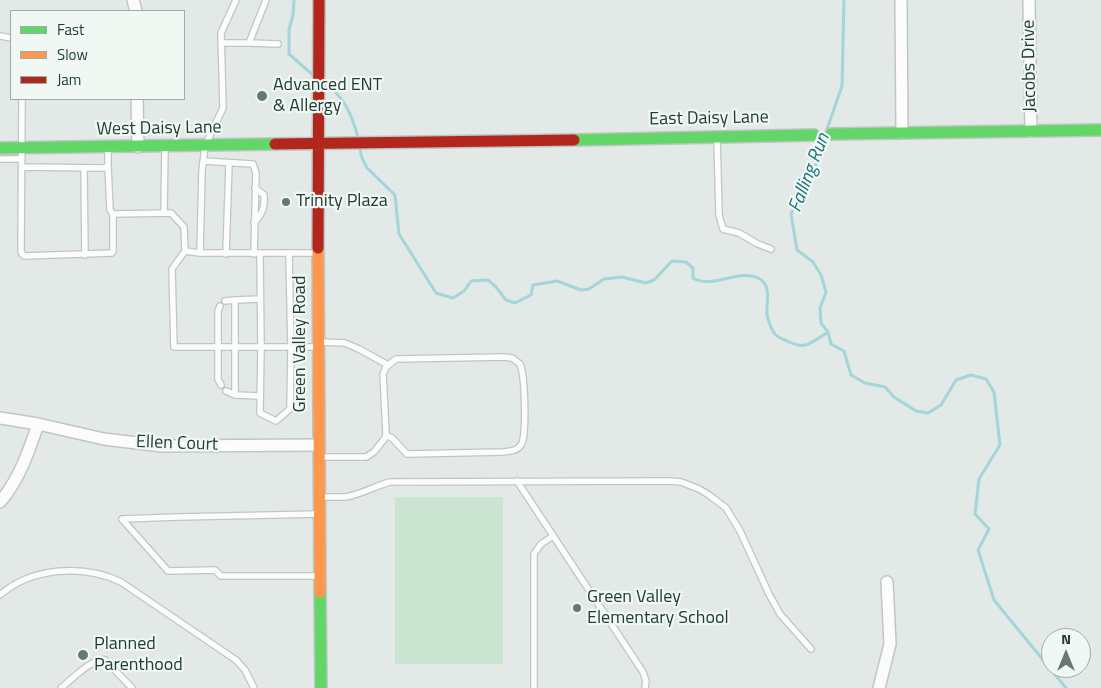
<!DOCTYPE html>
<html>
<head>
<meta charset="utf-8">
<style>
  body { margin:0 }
  #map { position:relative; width:1101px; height:688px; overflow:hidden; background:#e3e9e6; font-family:"Titillium Web",sans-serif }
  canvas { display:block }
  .legend { position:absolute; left:10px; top:10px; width:175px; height:90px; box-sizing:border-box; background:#f1f8f4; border:1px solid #9dada7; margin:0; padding:6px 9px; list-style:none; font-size:15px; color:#203d33 }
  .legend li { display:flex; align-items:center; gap:10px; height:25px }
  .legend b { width:25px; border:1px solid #9dada7 }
  .north { position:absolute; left:1041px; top:628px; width:50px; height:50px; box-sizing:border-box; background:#f1f8f4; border:1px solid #9dada7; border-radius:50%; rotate:0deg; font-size:14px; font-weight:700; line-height:20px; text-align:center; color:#203d33 }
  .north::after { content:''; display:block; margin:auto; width:18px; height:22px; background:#647972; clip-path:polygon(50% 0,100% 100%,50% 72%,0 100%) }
</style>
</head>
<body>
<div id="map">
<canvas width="1101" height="688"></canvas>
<ul class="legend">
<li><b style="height:6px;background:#63d668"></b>Fast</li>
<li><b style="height:6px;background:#ff974d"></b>Slow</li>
<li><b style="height:6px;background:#b3261e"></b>Jam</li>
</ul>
<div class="north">N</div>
</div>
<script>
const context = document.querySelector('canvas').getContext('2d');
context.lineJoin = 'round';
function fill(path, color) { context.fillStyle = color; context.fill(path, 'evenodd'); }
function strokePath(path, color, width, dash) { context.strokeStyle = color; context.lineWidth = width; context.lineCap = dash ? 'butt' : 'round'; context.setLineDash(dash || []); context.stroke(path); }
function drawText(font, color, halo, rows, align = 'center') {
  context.font = font + ' "Titillium Web",sans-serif'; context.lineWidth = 4.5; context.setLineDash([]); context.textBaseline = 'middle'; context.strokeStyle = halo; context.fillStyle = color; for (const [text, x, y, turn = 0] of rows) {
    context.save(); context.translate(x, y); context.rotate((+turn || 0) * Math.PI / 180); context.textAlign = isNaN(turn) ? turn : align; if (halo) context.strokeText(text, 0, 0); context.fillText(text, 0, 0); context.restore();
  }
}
const green = new Path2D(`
  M395,497H503V664H395Z`);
const stream = new Path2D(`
  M294,0L293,15L289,30V54L313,75
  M324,83C343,95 353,116 358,138
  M827,129L842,86L844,0
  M825,135L814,171L801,192L791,214L797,250L813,262L821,275L826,292L820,308L821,323L828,332L831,344L844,351L851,375L865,383L885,387L894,397L916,411L928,413L941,405L956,380L971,375L986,379L994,392L1000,445L979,479L975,514L989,529L978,550L994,600L1066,688
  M360,149L362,158L367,168L395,195L399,234L436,293L453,298L464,291L471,281L488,280L496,287L506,300L515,303L531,295L533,285L557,281L581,290L589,289L604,279L622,277L646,283L654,280L672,261L686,262L693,268V278C714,290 739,267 760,279C772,287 766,303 767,315C768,320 771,328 774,333C776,336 782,339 787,341C791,343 799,347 805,345C811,344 822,336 828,332`);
const lane = new Path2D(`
  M236,0L221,33L223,108L205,146L202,171L200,253H316
  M0,36L11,38
  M221,43H249L266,0
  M249,43L278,44
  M22,99L21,252L24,256L112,253L113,251V214
  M717,138L719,215L723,229L739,233L758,244L771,249
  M0,159H22
  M203,161L253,164L256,173L254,254
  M108,166L110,210L113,214L171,213L184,227L185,251
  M22,167L104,168L108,166V147
  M84,168L85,255
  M164,212L165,147
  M254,223C262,214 265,208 264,195L255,188
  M200,253L185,251L172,269L174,347H261L260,413L276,421L290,409L291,347L289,254
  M226,254L229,163
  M260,254L261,347H316
  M225,301L235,300
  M220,306L218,311V379L221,385
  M321,342L345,343L359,349L388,365
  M226,391L235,395L260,396
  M235,395V300L260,299
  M321,457H366L374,452L385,438L386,433L383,374L386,367L396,359L504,357L512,358L520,364C525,375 527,436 521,445C517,451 510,451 503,452L407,454L392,438L386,435
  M517,481L643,672L646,681L645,688
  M321,497C329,497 337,497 345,497C360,495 375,486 390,482L669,481L681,482L699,489L709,495L726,508L740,531L769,594L780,614L811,649
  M318,576H221L215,570L168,571L122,519L178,517L319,514
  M0,595C32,567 84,564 121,582L236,660L245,670L254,688
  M61,688C71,680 93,657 105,660L132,688
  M534,688V554L541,544L553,536`);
const street = new Path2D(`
  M133,0L136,11
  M901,0L902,133
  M1029,0L1031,131
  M137,99L138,147
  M0,418L38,424C29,451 19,480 0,502
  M38,424L104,439L162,446L319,445
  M879,688L890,644L887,582`);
const fast = new Path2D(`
  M831,134L1101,130
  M574,140L814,135
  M0,148L275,144
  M320,592L321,688`);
const slow = new Path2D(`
  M318,248L320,592`);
const jam = new Path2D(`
  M275,144L574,140
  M318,248L319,0`);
const markers = [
  [262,96,6,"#647972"],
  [286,202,5,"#647972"],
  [577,608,5,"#647972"],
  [83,655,6,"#647972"]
];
const streetNames = [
  ["Jacobs Drive",1030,66,-91],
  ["East Daisy Lane",709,119,-1],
  ["West Daisy Lane",159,129,-1],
  ["Green Valley Road",301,344,-90],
  ["Ellen Court",177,444,2]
];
const poiNames = [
  ["Advanced ENT",273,86],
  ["& Allergy",273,107],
  ["Trinity Plaza",296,202],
  ["Green Valley",587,598],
  ["Elementary School",587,619],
  ["Planned",94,645],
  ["Parenthood",94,666]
];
const waterNames = [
  ["Falling Run",810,173,-69]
];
fill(green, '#cbe3d1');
strokePath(stream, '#a2d6d9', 3);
strokePath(lane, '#c0c6c3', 8);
strokePath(street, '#c0c6c3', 14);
strokePath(fast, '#bcc5c2', 14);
strokePath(slow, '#bcc5c2', 14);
strokePath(jam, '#bcc5c2', 14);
strokePath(lane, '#fbfcfb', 5.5);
strokePath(street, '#fbfcfb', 11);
strokePath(fast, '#63d668', 11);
strokePath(slow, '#ff974d', 11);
strokePath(jam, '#b3261e', 11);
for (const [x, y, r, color] of markers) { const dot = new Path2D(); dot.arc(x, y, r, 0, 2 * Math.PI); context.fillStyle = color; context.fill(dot); strokePath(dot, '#f1f8f4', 2); }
drawText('18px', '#203d33', '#f1f8f4', streetNames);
drawText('18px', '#203d33', '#f1f8f4', poiNames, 'left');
drawText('italic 19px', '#18737c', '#f1f8f4', waterNames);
</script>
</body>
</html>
